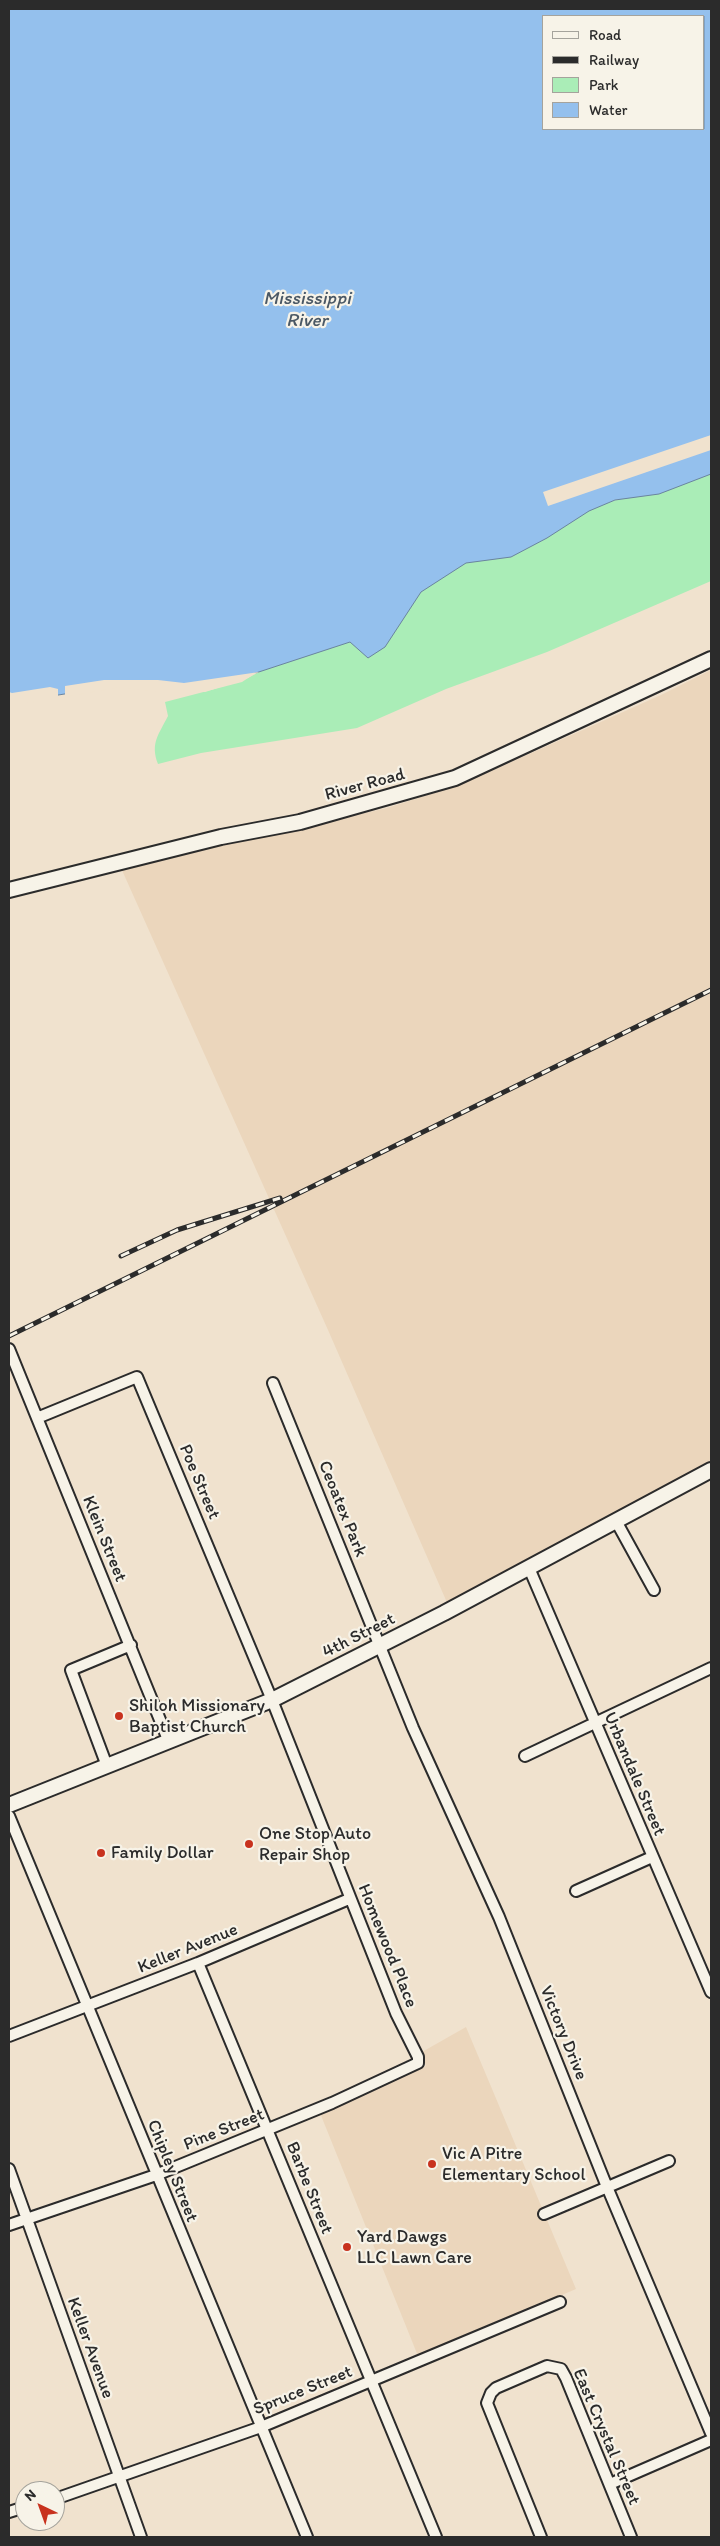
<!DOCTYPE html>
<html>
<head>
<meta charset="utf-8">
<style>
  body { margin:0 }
  #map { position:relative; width:720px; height:2546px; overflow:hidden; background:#f0e2ce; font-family:Itim,sans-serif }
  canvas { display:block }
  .frame { position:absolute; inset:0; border:10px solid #2b2b2b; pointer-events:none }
  .legend { position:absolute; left:542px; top:15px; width:162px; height:115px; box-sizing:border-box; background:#f7f3e8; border:1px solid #a5a39c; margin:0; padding:6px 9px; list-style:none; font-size:15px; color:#2b2b2b }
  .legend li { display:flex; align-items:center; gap:10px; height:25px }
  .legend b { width:25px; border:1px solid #a5a39c }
  .north { position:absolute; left:15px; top:2481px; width:50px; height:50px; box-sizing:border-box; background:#f7f3e8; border:1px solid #a5a39c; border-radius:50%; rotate:318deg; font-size:14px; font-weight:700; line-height:20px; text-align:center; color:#2b2b2b }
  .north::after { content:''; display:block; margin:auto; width:18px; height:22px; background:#c8321e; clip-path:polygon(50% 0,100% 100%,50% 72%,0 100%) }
</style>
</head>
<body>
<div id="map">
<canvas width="720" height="2546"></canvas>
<div class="frame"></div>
<ul class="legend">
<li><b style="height:6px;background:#f7f3e8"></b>Road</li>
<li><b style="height:6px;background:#2b2b2b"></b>Railway</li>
<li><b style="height:14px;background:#aaedb7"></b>Park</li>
<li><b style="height:14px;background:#94c0ed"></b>Water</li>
</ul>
<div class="north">N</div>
</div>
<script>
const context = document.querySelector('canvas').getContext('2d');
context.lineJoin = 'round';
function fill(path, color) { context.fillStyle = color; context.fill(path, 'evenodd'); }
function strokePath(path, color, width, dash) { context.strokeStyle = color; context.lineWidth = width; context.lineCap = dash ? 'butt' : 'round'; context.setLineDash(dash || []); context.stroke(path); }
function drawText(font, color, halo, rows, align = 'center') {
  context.font = font + ' Itim,sans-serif'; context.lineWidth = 4.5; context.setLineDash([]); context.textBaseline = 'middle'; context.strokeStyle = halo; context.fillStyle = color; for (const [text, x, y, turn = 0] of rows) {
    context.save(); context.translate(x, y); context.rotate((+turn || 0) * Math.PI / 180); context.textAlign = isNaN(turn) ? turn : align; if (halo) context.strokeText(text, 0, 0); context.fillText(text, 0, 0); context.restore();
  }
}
const built = new Path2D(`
  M711,670V1479L452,1614L328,1330L121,868L387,808L462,784L661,695Z
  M466,2027L576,2289L418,2356L320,2113L426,2066L422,2052Z`);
const green = new Path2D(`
  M711,468V581L547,652L446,689L357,728L201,753L158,764C150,743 159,734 168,716L165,702L242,682L401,577L577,513Z`);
const water = new Path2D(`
  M9,9H711V474L659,494L615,500L589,511L547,538L511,557L466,563L421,592L385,647L368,658L350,642L207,689L120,685L9,703ZM544,16H704V129H544Z`);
const pier = new Path2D(`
  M711,435V450L548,506L543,492Z
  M259,672L248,678L205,692H156L120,687L65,697V686L104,680H158L184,683Z
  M50,687L58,689V698L9,706V692L12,693Z`);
const minor = new Path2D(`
  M9,1349L169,1742
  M273,1383L413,1728L499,1917L605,2182L711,2433
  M616,1521L654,1590
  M529,1568L711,1992
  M525,1756L711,1668
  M107,1766L71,1670L131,1645
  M9,1816L307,2537
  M576,1891L652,1857
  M198,1963L436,2537
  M9,2036L198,1963L349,1899
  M9,2169L141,2537
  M544,2214L669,2161
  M9,2225L156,2175L332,2103L418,2063V2057L396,2013L272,1700L137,1377L37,1418
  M610,2484L711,2440
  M55,2499L261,2427L560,2302
  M9,2512L25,2507
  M541,2537L487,2403L491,2393L496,2388L547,2366L561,2369L566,2378L631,2537`);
const secondary = new Path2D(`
  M9,890L221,837L300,822L455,778L711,659
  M9,1805L272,1700L444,1613L711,1470`);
const rail = new Path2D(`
  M121,1256L177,1230L280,1198
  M9,1336L711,990`);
const markers = [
  [119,1716,5,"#c8321e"],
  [249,1844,5,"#c8321e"],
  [101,1853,5,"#c8321e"],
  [432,2164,5,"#c8321e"],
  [347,2247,5,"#c8321e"]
];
const streetNames = [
  ["River Road",365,785,-15],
  ["Poe Street",199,1482,67],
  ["Ceoatex Park",342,1509,68],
  ["Klein Street",104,1539,68],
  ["4th Street",359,1636,-27],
  ["Urbandale Street",634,1774,67],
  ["Homewood Place",387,1946,68],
  ["Keller Avenue",188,1949,-22],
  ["Victory Drive",563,2033,68],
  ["Pine Street",224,2130,-22],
  ["Chipley Street",172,2171,68],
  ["Barbe Street",309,2188,68],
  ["Keller Avenue",90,2348,70],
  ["Spruce Street",303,2391,-22],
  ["East Crystal Street",606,2437,67]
];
const poiNames = [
  ["Shiloh Missionary",129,1706],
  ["Baptist Church",129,1727],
  ["One Stop Auto",259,1834],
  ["Repair Shop",259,1855],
  ["Family Dollar",111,1853],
  ["Vic A Pitre",442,2154],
  ["Elementary School",442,2175],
  ["Yard Dawgs",357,2237],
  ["LLC Lawn Care",357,2258]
];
const waterNames = [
  ["Mississippi",307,299],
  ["River",307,321]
];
fill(built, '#ebd6bc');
fill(green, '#aaedb7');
fill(water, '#94c0ed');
strokePath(water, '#6a849f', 1);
fill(pier, '#f0e2ce');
strokePath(minor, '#2b2b2b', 14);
strokePath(secondary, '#2b2b2b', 18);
strokePath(minor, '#f7f3e8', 10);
strokePath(secondary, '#f7f3e8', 14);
strokePath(rail, '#2b2b2b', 5);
strokePath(rail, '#f7f3e8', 3, [9]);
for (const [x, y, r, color] of markers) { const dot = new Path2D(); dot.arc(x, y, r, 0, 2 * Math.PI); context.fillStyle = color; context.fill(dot); strokePath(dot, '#f7f3e8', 2); }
drawText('18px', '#2b2b2b', '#f7f3e8', streetNames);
drawText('18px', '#2b2b2b', '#f7f3e8', poiNames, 'left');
drawText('italic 19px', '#4a5865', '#f7f3e8', waterNames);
</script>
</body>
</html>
